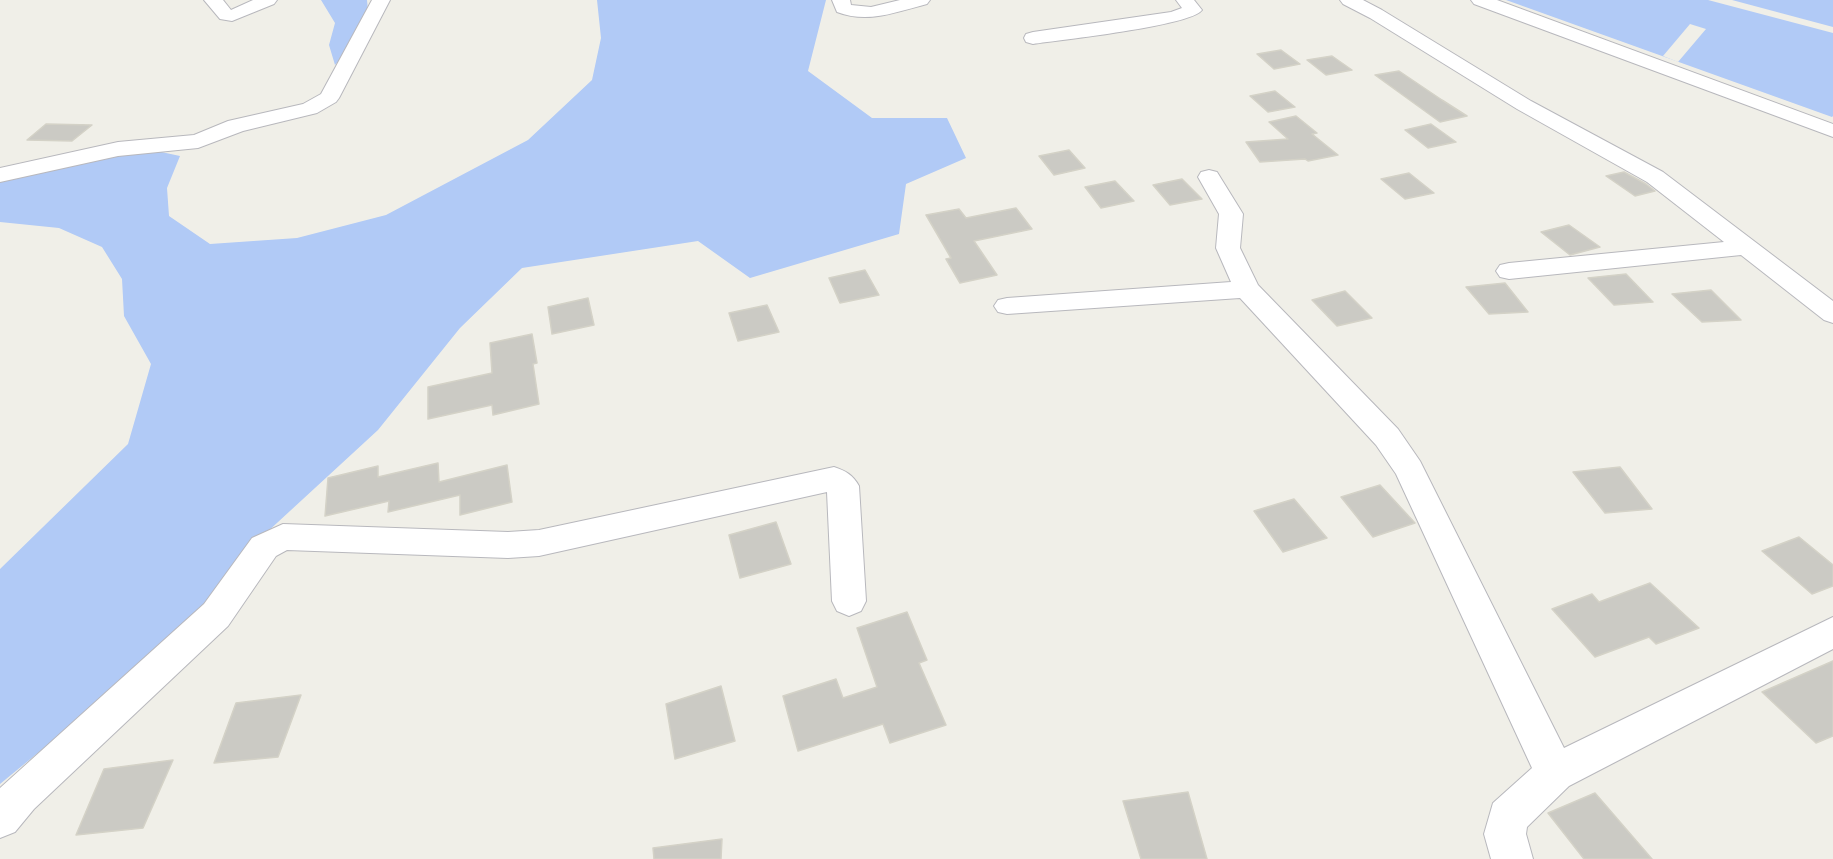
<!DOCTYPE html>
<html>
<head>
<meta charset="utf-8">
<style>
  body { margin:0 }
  canvas { display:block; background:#f0efe8 }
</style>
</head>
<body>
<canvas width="1833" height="859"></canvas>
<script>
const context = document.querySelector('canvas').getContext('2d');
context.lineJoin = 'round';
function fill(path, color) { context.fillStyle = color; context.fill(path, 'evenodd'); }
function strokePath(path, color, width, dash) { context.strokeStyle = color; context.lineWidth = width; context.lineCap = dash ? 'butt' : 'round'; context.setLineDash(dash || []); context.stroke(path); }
const water = new Path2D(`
  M321,0H367C371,28 354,47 335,65L329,45L335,23Z
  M597,0H826L808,71L872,118H947L966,158L906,184L899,234L750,278L698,241L522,268L460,328L378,430L265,534L184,633L0,784V569L128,444L151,364L124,316L122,279L102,247L59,228L0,222V179L152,150L180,156L167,188L169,216L210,244L297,238L386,215L528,140L592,80L601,38Z
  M1506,0H1833V116L1832,117Z`);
const pier = new Path2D(`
  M1708,0H1732L1833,27V33Z
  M1690,24L1706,29L1678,62L1663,56Z`);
const building = new Path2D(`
  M1281,50L1300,64L1274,69L1257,54Z
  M1332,56L1352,70L1326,75L1307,60Z
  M1399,71L1442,100L1467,116L1440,122L1375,75Z
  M1275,91L1295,107L1268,112L1250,96Z
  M1296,116L1317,133L1312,134L1338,155L1308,161L1305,159L1260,162L1246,142L1288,139L1269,122Z
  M46,124L92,125L72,141L27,140Z
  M1431,124L1456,142L1428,148L1405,130Z
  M1069,150L1085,168L1054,175L1039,156Z
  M1624,172L1646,184L1655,191L1635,196L1606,176Z
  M1409,173L1434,193L1405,199L1381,179Z
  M1182,179L1202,199L1170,205L1153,185Z
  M1115,181L1134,201L1101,208L1085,187Z
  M1016,208L1032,229L974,241L997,275L960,283L946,259L951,258L926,215L959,209L966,218Z
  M1569,225L1600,247L1570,255L1541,232Z
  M865,270L879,295L840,303L829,278Z
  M1626,274L1653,302L1614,305L1588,278Z
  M1505,283L1528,312L1489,314L1466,287Z
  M1711,290L1741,320L1702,322L1672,294Z
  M1345,291L1372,318L1337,326L1312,300Z
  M588,298L594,325L552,334L548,307Z
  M767,305L779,332L738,341L729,313Z
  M532,334L537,363L533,364L539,404L493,415L492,405L428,419V387L492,373L490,343Z
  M438,463L439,482L507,465L512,502L460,515V495L388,512L389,501L325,516L328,478L378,466V477Z
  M1620,467L1652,509L1605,513L1573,472Z
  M1380,485L1415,523L1373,537L1341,497Z
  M1294,499L1327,538L1283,552L1254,511Z
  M776,522L791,564L740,578L729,535Z
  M1799,537L1833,565V586L1812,594L1762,551Z
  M1650,583L1699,628L1656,644L1649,637L1595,657L1552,609L1592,594L1599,602Z
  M907,612L927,660L919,663L946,725L890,743L883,724L798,751L783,696L836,679L843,698L877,687L857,628Z
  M1833,661V736L1816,743L1762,692Z
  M721,686L735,741L675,759L666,704Z
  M301,695L278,757L214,763L236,703Z
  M173,760L143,828L76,835L104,769Z
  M1188,792L1207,859H1141L1123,801Z
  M1595,793L1652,859H1584L1548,813Z
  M722,839L721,859H654L653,848Z`);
const minor = new Path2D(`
  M204,0H223L231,10L253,0H277L274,4L232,21L220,19Z
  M372,0H390L339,98L336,102L317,113L243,131L198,148L118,156L0,182V168L118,142L194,135L228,121L303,104L321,94Z
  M832,0H850L851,5L871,7L900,0H930L927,4C896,12 868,24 837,12Z
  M1176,0H1194L1202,10C1191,26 1059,40 1033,44L1026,42L1024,38L1026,34L1033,32L1171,12L1182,8Z
  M1340,0H1363L1382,10L1531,101L1663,172L1833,301V323L1824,320L1741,255L1509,279L1500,277L1496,271L1500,265L1509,263L1724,242L1647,182L1517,109L1370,18L1343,4Z
  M1471,0H1497L1833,124V137L1474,4Z
  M1209,170L1217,172L1243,214L1240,248L1258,285L1398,429L1420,461L1564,748L1833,617V649L1569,786L1527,827L1526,834L1533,859H1491L1484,834L1493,803L1532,768L1396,474L1376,445L1240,298L1007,314L998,312L994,306L998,300L1007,298L1231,282L1216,248L1219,214L1198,177L1201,172Z
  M834,467C846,471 853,475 859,486L866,601L861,611L849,616L837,611L832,601L827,492L539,556L508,558L287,550L276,556L228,626L34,809L15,832L0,838V788L204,604L252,538L283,524L508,532L539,530Z`);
fill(water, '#b1caf6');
fill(pier, '#f0efe8');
fill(building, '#cbcac4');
strokePath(building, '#d4d2c7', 1.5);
strokePath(minor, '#b8b8bd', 2);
fill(minor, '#fff');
</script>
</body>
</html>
